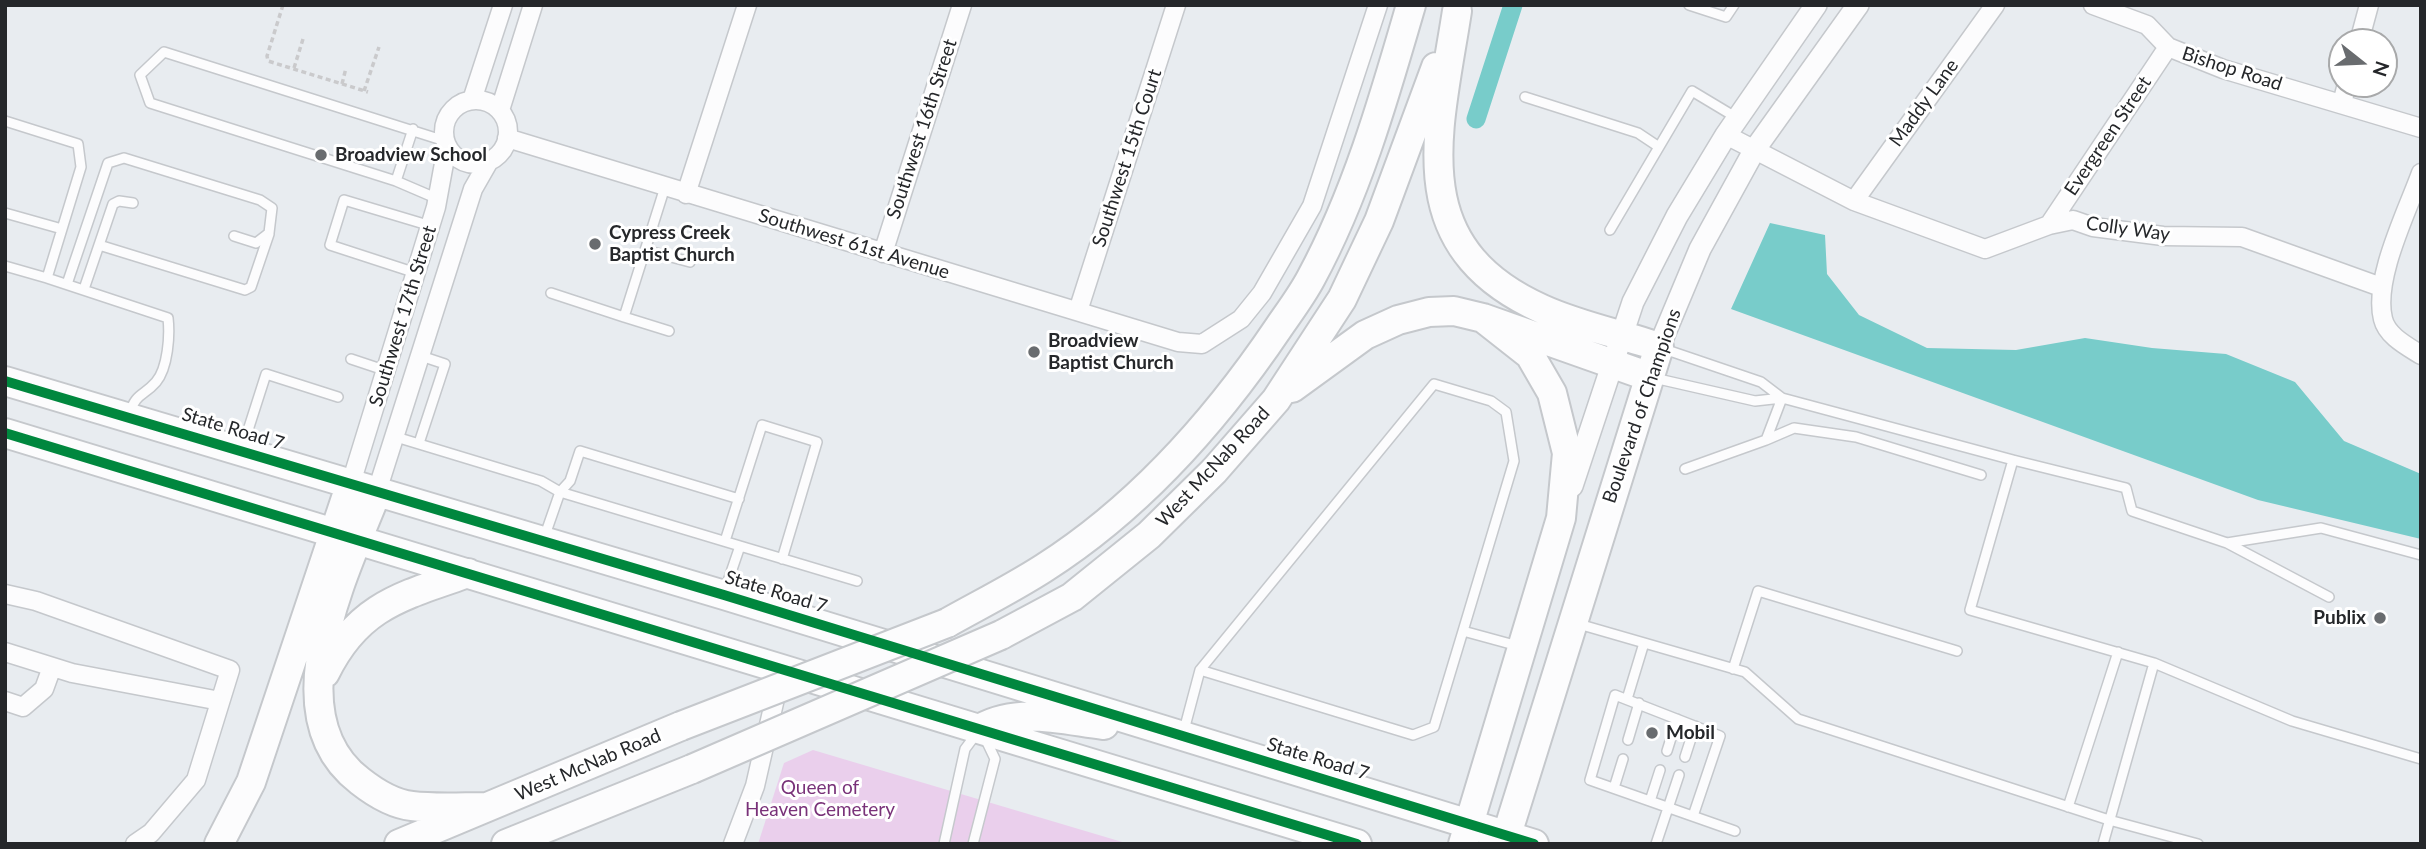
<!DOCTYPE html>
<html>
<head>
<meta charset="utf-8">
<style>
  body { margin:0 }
  #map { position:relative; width:2426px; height:849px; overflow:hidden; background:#e8ecf0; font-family:Lato,sans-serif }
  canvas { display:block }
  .frame { position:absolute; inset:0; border:7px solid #25272a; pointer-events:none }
  .north { position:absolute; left:2328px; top:28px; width:70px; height:70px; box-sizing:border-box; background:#fff; border:2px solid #a8a9aa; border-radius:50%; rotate:108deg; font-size:19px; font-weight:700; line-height:28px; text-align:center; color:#25272a }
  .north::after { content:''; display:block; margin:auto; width:24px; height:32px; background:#696c6f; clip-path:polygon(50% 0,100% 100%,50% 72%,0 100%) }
</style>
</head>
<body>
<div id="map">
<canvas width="2426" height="849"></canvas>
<div class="frame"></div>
<div class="north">N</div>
</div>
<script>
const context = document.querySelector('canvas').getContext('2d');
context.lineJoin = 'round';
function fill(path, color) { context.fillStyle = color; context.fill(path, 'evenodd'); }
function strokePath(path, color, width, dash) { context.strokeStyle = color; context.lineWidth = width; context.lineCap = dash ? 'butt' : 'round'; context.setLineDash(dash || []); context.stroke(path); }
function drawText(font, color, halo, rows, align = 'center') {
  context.font = font + ' Lato,sans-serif'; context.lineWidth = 6; context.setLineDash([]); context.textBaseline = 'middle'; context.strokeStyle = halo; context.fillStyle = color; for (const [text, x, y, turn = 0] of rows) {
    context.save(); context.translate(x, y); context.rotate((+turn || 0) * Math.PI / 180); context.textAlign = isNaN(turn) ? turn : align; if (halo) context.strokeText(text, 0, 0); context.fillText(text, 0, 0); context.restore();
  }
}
const green = new Path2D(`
  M813,750L1129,844H758L784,763Z`);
const water = new Path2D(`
  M1770,223L1825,235L1827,274L1859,315L1927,348L2016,350L2085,338L2152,348L2226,354L2295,382L2344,441L2421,474V539L2258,500L1731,309Z`);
const canal = new Path2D(`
  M1476,119L1513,5`);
const path = new Path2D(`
  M283,5L267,56L268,61L368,92
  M294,68L303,39
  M342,84L346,68
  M364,91L379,47`);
const service = new Path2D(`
  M1689,5L1726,17L1734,5
  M1525,97L1638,133L1659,147
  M5,121L78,144L81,167L47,278L5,266
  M396,181L413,129
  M665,187L624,317L669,331
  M438,199L396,181L150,103L140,75L164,52L445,141
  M5,213L62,229
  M1610,230L1692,91L1737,118
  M99,245L245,290L251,287L269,234
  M645,250L690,262
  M416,273L330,245L344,200L431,226
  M47,278L168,318C170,335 168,368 156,382C143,397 136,392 129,415
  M67,284L108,163L124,158L260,200L272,208L269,233L256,243L234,236
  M84,289L113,204L119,201L133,203
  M551,293L624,317
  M1664,349L1761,382L1782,398L2013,460L1970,610L2154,663L2292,721L2421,759
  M351,359L387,371
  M1654,378L1755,401L1782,398
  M396,437L541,481L560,492L740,546
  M1766,440L1794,428L1856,437L1981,475
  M419,443L445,364L421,356
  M242,449L266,374L338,397
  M2013,460L2126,488L2132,511L2227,543L2321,528L2421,555
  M1685,469L1766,440L1782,398
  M544,538L560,492L570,481L580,451L739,499
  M725,541L762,425L817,442L782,559
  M2227,543L2329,597
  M724,593L740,546L857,581
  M1575,623L1745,672L1798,719L2109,820L2198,844
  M1733,669L1758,591L1957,651
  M1200,670L1413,735L1434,727L1463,631
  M1627,699L1644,643
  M1183,734L1200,670L1434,384L1491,401L1506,412L1514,461L1463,631L1518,646
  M1628,740L1639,703
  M1667,751L1677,719
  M1685,757L1695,726
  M1614,788L1623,759
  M1650,801L1660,770
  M2068,807L2118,652
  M1693,816L1720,736L1615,695L1590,780C1638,797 1687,814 1735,831
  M944,844L965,749L977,733
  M973,844L995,759L985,738
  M1656,844L1679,775
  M2103,844L2154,663`);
const minor = new Path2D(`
  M2093,5L2147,25L2168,47L2223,69L2421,128
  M2359,42L2369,5
  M444 132a32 32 0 1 1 64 0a32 32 0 1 1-64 0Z
  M472,100L503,5
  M2342,103L2347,84
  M500,110L533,5
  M1726,135L1854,201L1985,249L2049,225L2073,220L2093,227L2163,236L2242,237L2381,287
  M507,138L1178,342L1202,344L1241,319L1262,293L1312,206L1378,5
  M2421,173C2407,212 2373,279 2383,319C2387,336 2407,346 2421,355
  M686,194L747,5
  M1854,201L1995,5
  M2049,225L2168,47
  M883,253L962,5
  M1078,311L1176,5
  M351,483L436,207L447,147
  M377,491L473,189L489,161
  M5,594L36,601L230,670L196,780L151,833L135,844
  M5,652L72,673L220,701
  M5,701L23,707L44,689L52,667
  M733,844L755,786L779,681`);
const tertiary = new Path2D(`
  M1659,347L1700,249L1755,149L1858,5
  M1572,486L1633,302L1677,216L1726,135L1816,5`);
const primary = new Path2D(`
  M1457,11C1438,134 1402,246 1542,309C1579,326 1621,334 1659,347L1504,844
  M5,381L724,595L1534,844
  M1292,388L1365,335L1398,320L1429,312L1454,311L1483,318L1650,377
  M5,433L1357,844
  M377,491C346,571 272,714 360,781C374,792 394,804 412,806C436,809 463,807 487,807
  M947,623C979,605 1013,588 1044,568C1138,508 1217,419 1279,327C1290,311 1302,295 1311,278C1357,193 1384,98 1411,5
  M1001,635L1072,597L1149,535L1214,471L1276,400L1342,299L1379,221L1436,67
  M325,673C358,605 403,596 468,573
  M981,728C1019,707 1063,720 1104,725
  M219,844L251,782L351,483
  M399,844L681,726
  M506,844L692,769
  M1463,844L1561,518L1567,453L1552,393L1530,355L1483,318`);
const primaryBridge = new Path2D(`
  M681,726L947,623
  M692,769L1001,635`);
const cycleway = new Path2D(`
  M5,381L724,595L1534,844
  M5,433L1357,844`);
const markers = [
  [321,155,7,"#696c6f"],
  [595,244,7,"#696c6f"],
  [1034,352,7,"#696c6f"],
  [2380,618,7,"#696c6f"],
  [1652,733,7,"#696c6f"]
];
const streetNames = [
  ["Bishop Road",2232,69,18],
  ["Maddy Lane",1924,103,-54],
  ["Southwest 16th Street",922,129,-72],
  ["Evergreen Street",2108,136,-56],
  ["Southwest 15th Court",1127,158,-72],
  ["Colly Way",2128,229,8],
  ["Southwest 61st Avenue",854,244,17],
  ["Southwest 17th Street",403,316,-73],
  ["Boulevard of Champions",1642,406,-71],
  ["State Road 7",233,429,17],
  ["West McNab Road",1213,467,-47],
  ["State Road 7",776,592,17],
  ["State Road 7",1318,759,17],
  ["West McNab Road",588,765,-23]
];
const poiNames = [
  ["Broadview School",335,155],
  ["Cypress Creek",609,233],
  ["Baptist Church",609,255],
  ["Broadview",1048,341],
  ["Baptist Church",1048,363],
  ["Publix",2366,618,"right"],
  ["Mobil",1666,733]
];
const parkNames = [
  ["Queen of",820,788],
  ["Heaven Cemetery",820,810]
];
fill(green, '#eacfec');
fill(water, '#78ccca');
strokePath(canal, '#78ccca', 19);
strokePath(service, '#c5c8cc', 12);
strokePath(minor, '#c5c8cc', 21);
strokePath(tertiary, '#c5c8cc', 24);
strokePath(primary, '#c5c8cc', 32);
strokePath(path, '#cacacc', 3.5, [5, 3.5]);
strokePath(service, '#fcfcfd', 9);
strokePath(minor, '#fcfcfd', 18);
strokePath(tertiary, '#fcfcfd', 21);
strokePath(primary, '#fcfcfd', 28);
strokePath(primaryBridge, '#c5c8cc', 32, []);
strokePath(primaryBridge, '#fcfcfd', 28);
strokePath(cycleway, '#00873e', 10);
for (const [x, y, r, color] of markers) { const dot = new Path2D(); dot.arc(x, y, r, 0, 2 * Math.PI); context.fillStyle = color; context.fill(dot); strokePath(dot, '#fff', 2.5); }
drawText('19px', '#25272a', '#fff', streetNames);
drawText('bold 19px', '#25272a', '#fff', poiNames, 'left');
drawText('19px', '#793279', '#fff', parkNames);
</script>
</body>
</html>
